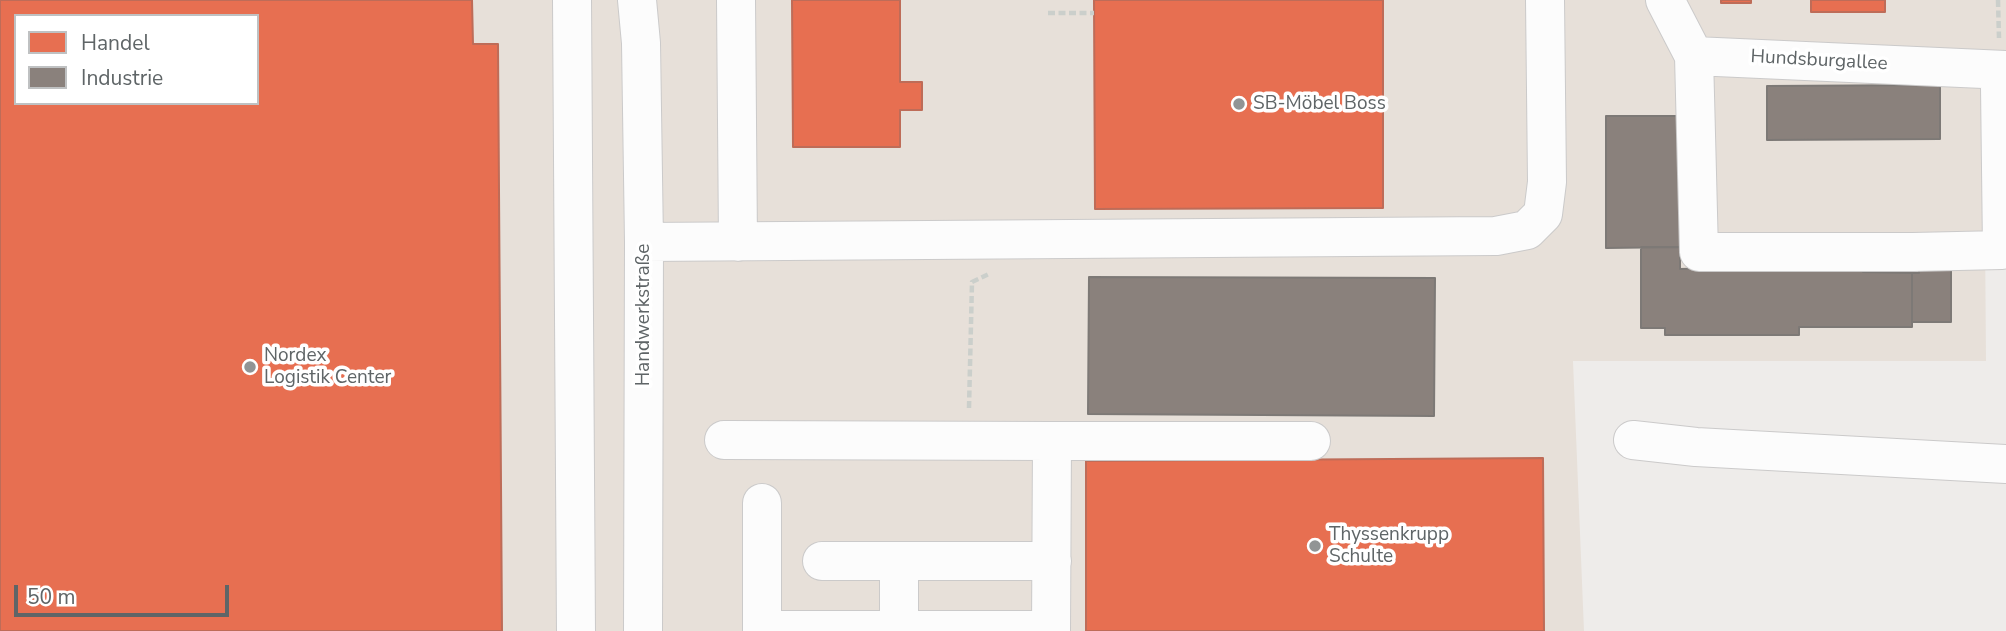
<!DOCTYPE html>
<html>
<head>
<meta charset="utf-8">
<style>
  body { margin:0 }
  #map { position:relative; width:2006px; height:631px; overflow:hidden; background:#eeecea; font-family:"Nunito Sans",sans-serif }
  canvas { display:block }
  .legend { position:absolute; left:14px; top:14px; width:245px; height:91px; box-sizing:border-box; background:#fff; border:2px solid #bfc1c2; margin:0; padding:9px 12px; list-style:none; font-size:21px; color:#5f6567 }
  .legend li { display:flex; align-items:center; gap:14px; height:35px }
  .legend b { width:35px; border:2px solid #bfc1c2 }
  .scale { position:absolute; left:14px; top:585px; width:215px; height:32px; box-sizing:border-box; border:4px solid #5f6567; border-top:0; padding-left:9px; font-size:21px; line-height:24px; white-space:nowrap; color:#5f6567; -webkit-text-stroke:5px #fff; paint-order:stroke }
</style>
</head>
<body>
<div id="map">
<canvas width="2006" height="631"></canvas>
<ul class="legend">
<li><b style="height:19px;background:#e76f51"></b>Handel</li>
<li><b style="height:19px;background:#8a817c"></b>Industrie</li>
</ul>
<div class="scale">50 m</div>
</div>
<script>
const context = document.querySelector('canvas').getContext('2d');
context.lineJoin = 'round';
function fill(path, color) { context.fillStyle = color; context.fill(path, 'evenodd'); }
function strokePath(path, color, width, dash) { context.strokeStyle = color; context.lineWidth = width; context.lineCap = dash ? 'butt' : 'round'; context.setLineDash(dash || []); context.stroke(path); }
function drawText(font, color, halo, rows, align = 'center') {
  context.font = font + ' "Nunito Sans",sans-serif'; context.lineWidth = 7; context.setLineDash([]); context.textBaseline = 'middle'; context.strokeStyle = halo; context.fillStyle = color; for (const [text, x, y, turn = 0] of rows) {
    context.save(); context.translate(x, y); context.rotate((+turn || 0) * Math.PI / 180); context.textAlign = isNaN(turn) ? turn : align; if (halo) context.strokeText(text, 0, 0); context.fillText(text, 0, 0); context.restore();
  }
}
const commercial = new Path2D(`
  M0,0H2006V95L1984,97L1986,361H1573L1584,631H0ZM16,16H257V103H16Z`);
const shops = new Path2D(`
  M0,0H472L473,44H498L502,631H0ZM16,16H257V103H16Z
  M792,0H900V82H922V110H900V147H793Z
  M1094,0H1383V208L1095,209Z
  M1721,0H1751V3H1721Z
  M1811,0H1885V12H1811Z
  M1543,458L1544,631H1086V461Z`);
const industry = new Path2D(`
  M1940,85V139L1767,140V86Z
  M1606,116H1680V247L1606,248Z
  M1641,247H1680V269L1863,264V272L1912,273V327H1799V335H1665V328H1641Z
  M1951,265V322H1912V273H1919V266Z
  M1089,277L1435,278L1434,416L1088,414Z`);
const path = new Path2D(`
  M1998,0L1999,38
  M1048,13H1094
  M969,408L972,282L989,274`);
const minor = new Path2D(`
  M572,0L576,631
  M637,0L641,43L644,242L643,631
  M736,0L738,242
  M1665,0L1694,56L1699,252H1913L2002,250L2000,86
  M1694,56L2006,70
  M644,242L1496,236L1527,230L1543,214L1547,182L1545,0
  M724,440L1052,441
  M1633,440L1696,447L2006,464
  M762,503V630H1051
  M822,561H1052
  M899,631V561
  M1051,631L1052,441H1311`);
const markers = [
  [1239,104,7,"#919495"],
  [250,367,7,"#919495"],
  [1315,546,7,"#919495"]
];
const streetNames = [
  ["Hundsburgallee",1819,61,3],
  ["Handwerkstraße",644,315,-90]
];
const poiNames = [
  ["SB-Möbel Boss",1253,104],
  ["Nordex",264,356],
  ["Logistik Center",264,378],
  ["Thyssenkrupp",1329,535],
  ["Schulte",1329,557]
];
fill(commercial, '#e7e0d9');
fill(shops, '#e76f51');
strokePath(shops, '#be6c58', 2);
fill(industry, '#8a817c');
strokePath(industry, '#7d7976', 2);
strokePath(minor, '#cbcaca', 40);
strokePath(path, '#cbcfcb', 4.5, [7, 3.5]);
strokePath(minor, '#fcfcfc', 38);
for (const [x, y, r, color] of markers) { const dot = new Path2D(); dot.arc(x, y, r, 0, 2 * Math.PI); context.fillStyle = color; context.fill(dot); strokePath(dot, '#fff', 2.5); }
drawText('19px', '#5f6567', '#fff', streetNames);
drawText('19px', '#5f6567', '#fff', poiNames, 'left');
</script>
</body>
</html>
